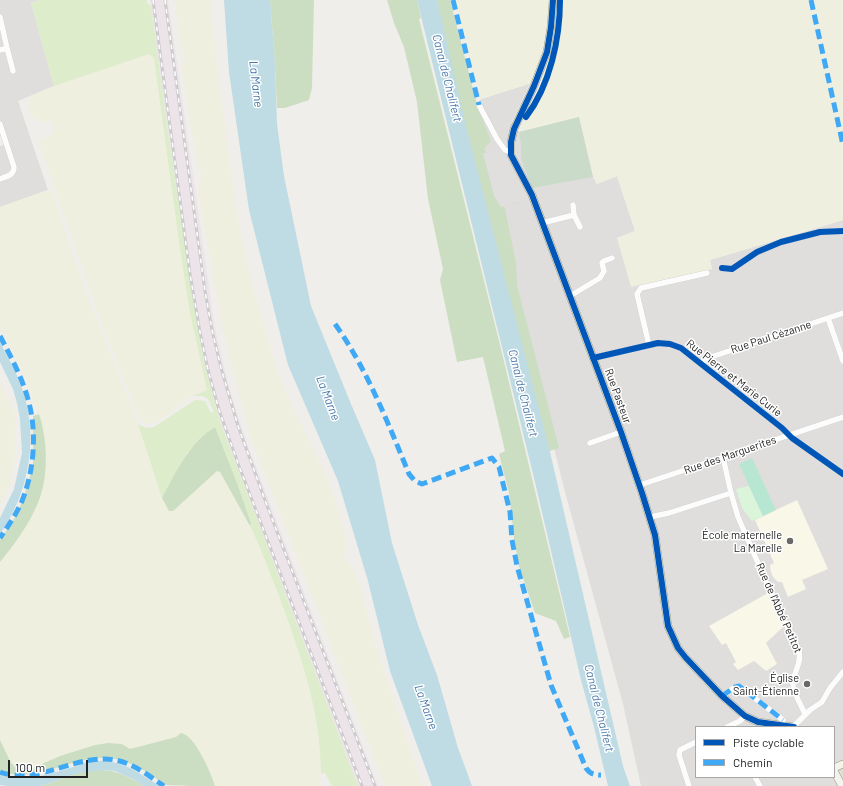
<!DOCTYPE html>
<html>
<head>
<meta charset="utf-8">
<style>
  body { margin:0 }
  #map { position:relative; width:843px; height:786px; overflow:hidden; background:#f0eeeb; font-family:Barlow,sans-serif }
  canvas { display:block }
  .legend { position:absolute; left:695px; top:726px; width:140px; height:52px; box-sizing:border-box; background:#fff; border:1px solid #a7a7a7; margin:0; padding:5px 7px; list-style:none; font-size:12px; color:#222 }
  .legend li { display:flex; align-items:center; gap:8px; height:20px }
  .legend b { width:20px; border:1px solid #a7a7a7 }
  .scale { position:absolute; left:8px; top:760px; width:80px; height:18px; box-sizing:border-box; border:2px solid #222; border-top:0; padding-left:5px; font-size:12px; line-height:14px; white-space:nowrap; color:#222; -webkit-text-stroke:3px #fff; paint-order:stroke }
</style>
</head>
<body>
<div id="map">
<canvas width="843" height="786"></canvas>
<ul class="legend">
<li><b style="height:5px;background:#0057b8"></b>Piste cyclable</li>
<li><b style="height:5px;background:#3fa9f5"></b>Chemin</li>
</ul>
<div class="scale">100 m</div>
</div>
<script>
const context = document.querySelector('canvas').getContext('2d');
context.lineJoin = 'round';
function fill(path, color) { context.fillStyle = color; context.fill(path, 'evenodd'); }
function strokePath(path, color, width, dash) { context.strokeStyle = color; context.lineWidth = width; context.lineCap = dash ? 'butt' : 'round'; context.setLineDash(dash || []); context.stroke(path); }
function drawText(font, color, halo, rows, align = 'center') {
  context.font = font + ' Barlow,sans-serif'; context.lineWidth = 3; context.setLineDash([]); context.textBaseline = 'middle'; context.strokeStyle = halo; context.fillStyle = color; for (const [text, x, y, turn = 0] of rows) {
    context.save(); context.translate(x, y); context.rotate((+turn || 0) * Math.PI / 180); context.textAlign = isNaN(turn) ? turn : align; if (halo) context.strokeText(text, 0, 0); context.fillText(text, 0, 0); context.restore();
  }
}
const residential = new Path2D(`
  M0,0H40L31,3L54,86L18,101L48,190L0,207V146L4,145L1,136H0Z
  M530,83L512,122L519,132L579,117L593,177L597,184L617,176L635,231L617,238L712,269L710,260L843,220V786H641L623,704L565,492L519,308L474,110L481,99ZM696,727H834V777H696Z`);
const industrial = new Path2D(`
  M150,0H168L215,328L230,391L248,446L378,786H358L219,419L203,357L169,139Z`);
const education = new Path2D(`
  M797,500L828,569L802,580L806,589L788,597L782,582H778L773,577L771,572L770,565L774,563L755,520Z
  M768,593L784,626L766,643L777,664L766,671L754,661L738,670L733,664L736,662L726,643L722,645L709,626Z`);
const farmland = new Path2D(`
  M175,0H210L218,74L234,194L243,245L254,292L275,364L287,396L320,463L333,493L346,539L344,558L351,566L360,585L373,637L422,786H385L250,435L234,375L221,319L198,193L201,170L197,163L182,72L184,55L179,43Z
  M455,0H843V220L710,260L712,269L631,287L617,238L635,231L617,176L597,184L593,177L579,117L519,132L532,108L545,79L481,99Z
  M149,53L154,58L156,70L207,390L197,393L185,400L166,416L154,423L148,424L142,422L138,416L97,311L39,143L42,139L54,133L55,131L50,120L43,122L36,120L32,116L29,108V101L32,95L54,86Z
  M48,190L52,191L86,292L138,424L163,501L173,511L217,471L220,472L258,541L288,619L303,664L315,716L320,746L321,762L320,786H215L210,771L195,745L178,735L176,737L130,749L122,744L108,743L95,745L60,756L35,767L25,768L17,767L11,763L0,740V562L14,545L37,504L46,454L44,433L39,414L23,373L0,327V207Z
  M0,382L16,415L15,457L10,486L0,505Z`);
const grass = new Path2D(`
  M40,0H147V3L151,6L169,139L203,357L219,419L358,786H332L325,773L321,774C321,711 299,649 277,591C268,569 261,547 250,526L251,523L237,483L215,427L187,453L162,498L138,424L146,428L154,427L195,400L205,401L211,413L214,412L208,399L203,396H193L207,390L190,313L179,242L154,58L149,54L54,86L31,3Z`);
const forest = new Path2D(`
  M270,0H314L312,88L309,100L285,108H277L275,64Z
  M387,0H417L421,18L419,19L501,349L570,637L564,639L556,621L535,613L519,566L514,538L509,493L499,454L505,451L483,357L457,362L440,280L443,269L428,199L417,102L404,47L394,23Z
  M437,0H450L478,108L491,141L484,149L487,153L505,169L519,203L504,204L516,263L517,285L559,448L547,452L454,86Z
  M39,414C48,440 49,480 37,505C28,526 14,545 0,562V540L13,521L23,500L33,466V416Z
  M215,427L237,483L251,523L250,526L220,472L217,471L173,511H169L162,498C176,472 189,443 215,427Z
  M181,733C195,735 211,773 215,786C207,786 172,786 167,785C161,783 156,778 151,775C134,764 122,758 101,758C69,758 30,786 0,770V740L11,763L17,767L25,768L35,767L60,756L95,745L108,743L122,744L130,749L176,737Z
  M94,770C116,769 126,775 144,786H41L78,773Z`);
const cemetery = new Path2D(`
  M579,117L593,177L532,188L521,158V145L519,132Z`);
const park = new Path2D(`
  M749,486L763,516L752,521L742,508L736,489Z`);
const pitch = new Path2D(`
  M752,458L776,510L763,516L739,464Z`);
const parking = new Path2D(`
  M503,151L529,199L501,207L494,196L483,153Z
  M765,678L778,697L790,691L799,711L785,717L748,687Z`);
const water = new Path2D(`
  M224,0H270L275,64L277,124L284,176L311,306L351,404L375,460L392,543L418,625L437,675L458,748L472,786H432L390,671L368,581L338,481L288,365L249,210L229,72Z
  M417,0H437L466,126L550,452L623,766L630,786H608L594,727L581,680L534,478Z
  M0,342C7,356 15,369 20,383C40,433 30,492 0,534V518L14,489L22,453L20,419L17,403L13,389L0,362Z
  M92,761C125,760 133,770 160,786H144L131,778L115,771L105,770L78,773L41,786H7L0,785V774C27,786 64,769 92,761Z`);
const street = new Path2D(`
  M0,17L7,48L0,50
  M7,48L13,71
  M479,105L497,139L505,150L511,152
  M0,124L14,167C14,175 8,176 0,179
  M573,205L574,215
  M542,223L574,215L580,227
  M722,268L732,269L757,252L781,242L820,232L843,231
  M570,296L600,278L604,271L602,263L604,261L612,258
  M828,318L843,361
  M649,345L637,294L641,288L707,273
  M593,358L658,343L670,344L681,348L782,428L792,438L843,474
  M701,363L708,358L843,313
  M590,443L621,432
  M723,457L731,493L738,517L767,584L799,651C802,664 793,672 793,685C793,692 802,707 805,714
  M640,485L843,417
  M650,517L669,513L731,493
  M722,696L735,687L739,686L783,720
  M727,727L740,721L745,716
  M793,727L810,710L822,702L830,688L843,672
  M755,777L760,786
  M689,786L679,755L680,750L696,742`);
const secondary = new Path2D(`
  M553,0L551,27L547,52L534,86L514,129L511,142V155L532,195L621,432L642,493L655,535L668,626L678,648L686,658L722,696L745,716L758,722L794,727
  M834,768L843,764
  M834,771L842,786`);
const rail = new Path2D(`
  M153,0L190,274L200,332L208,370L219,410L239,466L362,786
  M165,0L205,291L212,330L221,368L238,426L266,503L375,786`);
const quiet = new Path2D(`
  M453,0L479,105
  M811,0L843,145
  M335,324C367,369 388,423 409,474L415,481L422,484L492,458L499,467L510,512L512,540L517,566L551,685L586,768C590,774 594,775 601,775
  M0,336C11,357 23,379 29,403C37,434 34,471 22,501C16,515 8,526 0,538
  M722,696L735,687L739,686L783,720
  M0,772C39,786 75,753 115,760C133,763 149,776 164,786`);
const cycleway = new Path2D(`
  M553,0L551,27L547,52L534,86L514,129L511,142V155L532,195L621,432L642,493L655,535L668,626L678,648L686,658L722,696L745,716L758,722L794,727
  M526,117C550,85 560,39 560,0
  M722,268L732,269L757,252L781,242L820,232L843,231
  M593,358L658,343L670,344L681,348L782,428L792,438L843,474`);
const markers = [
  [790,541,4,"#6a6968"],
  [807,684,4,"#6a6968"]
];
const streetNames = [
  ["Rue Paul Cézanne",771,337,-18],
  ["Rue Pierre et Marie Curie",734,378,38],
  ["Rue Pasteur",618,396,70],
  ["Rue des Marguerites",730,455,-19],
  ["Rue de l'Abbé Petitot",779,608,66]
];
const poiNames = [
  ["École maternelle",782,535],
  ["La Marelle",782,548],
  ["Église",799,678],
  ["Saint-Étienne",799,691]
];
const waterNames = [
  ["Canal de Chalifert",447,78,76],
  ["La Marne",256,84,83],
  ["Canal de Chalifert",523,393,76],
  ["La Marne",328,398,69],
  ["La Marne",426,707,70],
  ["Canal de Chalifert",599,708,76]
];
fill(residential, '#dfdedc');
fill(industrial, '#ede4e9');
fill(education, '#f8f7e8');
fill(farmland, '#efefdf');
fill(grass, '#ddeccb');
fill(forest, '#cbdec1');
fill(cemetery, '#cadbca');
fill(park, '#daf5da');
fill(pitch, '#b7e6d2');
fill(parking, '#e0dfde');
fill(water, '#bfdbe3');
strokePath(street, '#c9c8c7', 6);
strokePath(secondary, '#999a82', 8);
strokePath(street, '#fdfcfc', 5.5);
strokePath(secondary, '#f4f4ed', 7);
strokePath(rail, '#ccc', 3);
strokePath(rail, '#fff', 1.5, [4.5]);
strokePath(quiet, '#3fa9f5', 5, [10, 5]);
strokePath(cycleway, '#0057b8', 6);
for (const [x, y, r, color] of markers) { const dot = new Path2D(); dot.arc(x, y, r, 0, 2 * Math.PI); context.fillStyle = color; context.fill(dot); strokePath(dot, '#fff', 1.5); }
drawText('11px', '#222', '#fff', streetNames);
drawText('11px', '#222', '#fff', poiNames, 'right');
drawText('italic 12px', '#4a7aab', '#fff', waterNames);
</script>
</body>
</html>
